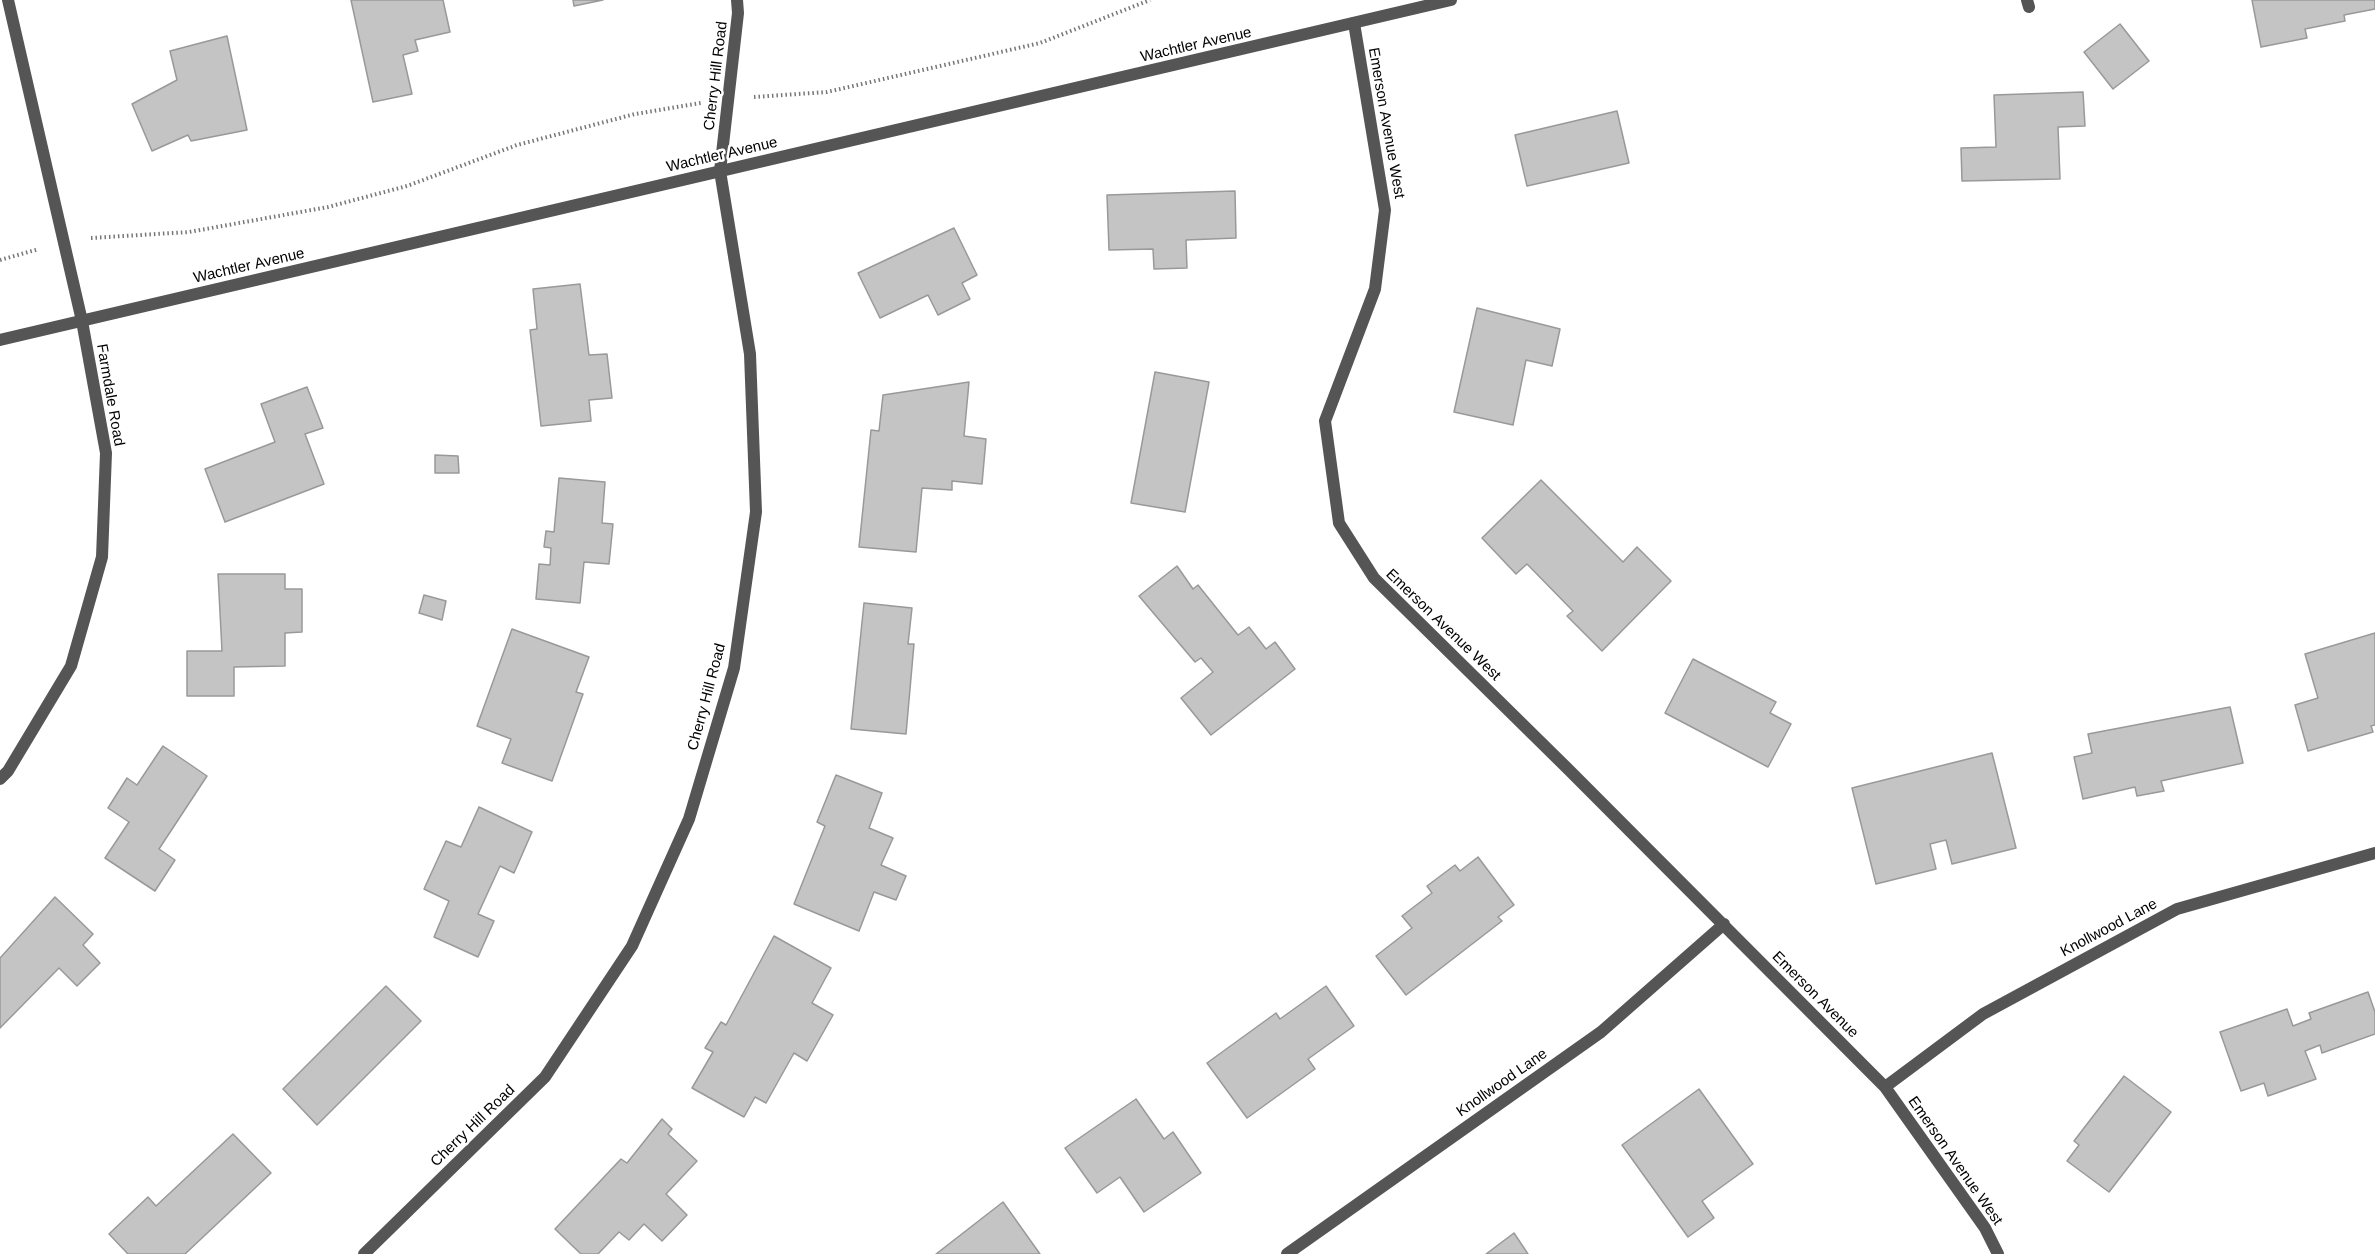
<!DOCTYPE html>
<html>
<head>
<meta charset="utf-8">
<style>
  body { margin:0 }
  canvas { display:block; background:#fff }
</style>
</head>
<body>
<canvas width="2375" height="1254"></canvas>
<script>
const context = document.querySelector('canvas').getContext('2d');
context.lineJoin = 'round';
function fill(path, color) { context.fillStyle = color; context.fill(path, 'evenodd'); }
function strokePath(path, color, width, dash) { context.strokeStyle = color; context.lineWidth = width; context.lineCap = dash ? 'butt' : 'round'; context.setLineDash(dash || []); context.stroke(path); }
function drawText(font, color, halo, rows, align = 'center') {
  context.font = font + ' Helvetica,sans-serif'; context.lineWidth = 5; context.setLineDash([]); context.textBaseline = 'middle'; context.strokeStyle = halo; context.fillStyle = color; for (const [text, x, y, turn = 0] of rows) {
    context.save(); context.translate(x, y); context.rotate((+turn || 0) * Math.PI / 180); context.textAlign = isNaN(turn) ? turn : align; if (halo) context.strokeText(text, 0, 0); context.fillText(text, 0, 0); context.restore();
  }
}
const building = new Path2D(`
  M351,0H443L450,32L415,40L418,51L403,55L412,94L373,102Z
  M573,0H603L574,6Z
  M2252,0H2375V9L2344,15L2345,21L2305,29L2307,38L2261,47Z
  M2120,24L2149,61L2113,89L2084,52Z
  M227,36L247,130L191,141L188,135L152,151L132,104L177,80L170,51Z
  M2083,92L2085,126L2058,127L2060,179L1962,181L1961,148L1996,147L1994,95Z
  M1617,111L1629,163L1527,186L1515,135Z
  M1235,191L1236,238L1186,240L1187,268L1154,269L1153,249L1109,250L1107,195Z
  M954,228L977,275L962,283L970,299L938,315L928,295L880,318L858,273Z
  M580,284L589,355L607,354L612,398L589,400L591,421L541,426L530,330L537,329L533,289Z
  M1477,308L1560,329L1552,366L1526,360L1513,425L1454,412Z
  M1155,372L1209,382L1185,512L1131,503Z
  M969,382L964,436L986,439L982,484L952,481V490L922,488L916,552L859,547L871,430L879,431L883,395Z
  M307,387L323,428L305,434L324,484L225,522L205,469L275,442L261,404Z
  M435,455L458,456L459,473H435Z
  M559,478L605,482L602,523L613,524L609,564L584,562L580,603L536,599L539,564L550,565L551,548L544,547L546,531L554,532Z
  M1541,480L1623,562L1637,547L1671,581L1602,651L1567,616L1573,611L1527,564L1516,574L1482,538Z
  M1177,566L1193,589L1198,585L1238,635L1249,627L1266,649L1275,642L1295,669L1211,735L1181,698L1213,672L1201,658L1195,662L1139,596Z
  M218,574H285V589H302V632L285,633V666L234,667V696H187V651H222Z
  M424,595L446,601L442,620L419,613Z
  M864,603L912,608L908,644H914L906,734L851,729Z
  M512,629L589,657L576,692L583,694L552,781L502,763L511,739L477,726Z
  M2375,633V725L2371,726L2373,732L2308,751L2295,705L2318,698L2305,654Z
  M1693,659L1776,702L1770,713L1791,724L1768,767L1665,713Z
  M2230,707L2243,763L2161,781L2164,791L2137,796L2135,787L2083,799L2074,757L2092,753L2088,734Z
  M163,746L207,776L159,849L175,860L155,891L105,858L129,822L108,808L127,778L137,785Z
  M1992,753L2016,848L1952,864L1946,840L1930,844L1936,869L1876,884L1852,788Z
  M836,775L882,793L869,828L893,838L881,865L906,876L896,900L874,892L859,931L794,904L825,826L817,822Z
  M479,807L532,832L514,873L500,866L478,914L494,921L478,957L434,937L449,901L424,889L446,841L461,847Z
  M1478,857L1514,905L1498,917L1502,921L1406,995L1376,956L1412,928L1402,916L1432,893L1427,886L1455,865L1460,871Z
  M55,897L93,934L83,945L100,963L77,986L59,968L0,1028V958Z
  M774,936L831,968L812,1003L833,1015L807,1061L794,1053L766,1103L755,1097L744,1117L692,1088L713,1052L705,1048L721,1022L726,1025Z
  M386,986L421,1021L317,1125L283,1089Z
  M1326,986L1354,1026L1308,1059L1315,1069L1247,1118L1207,1063L1276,1013L1280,1019Z
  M2368,992L2375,1012V1034L2322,1053L2320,1045L2305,1051L2316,1079L2268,1096L2264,1083L2241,1091L2220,1032L2287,1009L2293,1026L2311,1019L2309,1013Z
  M2124,1076L2171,1112L2109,1192L2067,1161L2079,1145L2074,1141Z
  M1699,1089L1753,1164L1702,1201L1714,1218L1688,1237L1622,1145Z
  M1136,1099L1164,1139L1173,1132L1201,1173L1144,1212L1120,1177L1097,1193L1065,1148Z
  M662,1119L672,1129L668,1134L697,1161L666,1194L687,1215L662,1241L644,1224L629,1240L619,1232L598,1254H581L555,1229L621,1159L627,1163Z
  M233,1134L271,1173L185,1254H128L109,1234L148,1197L156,1206Z
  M1003,1202L1040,1254H936Z
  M1514,1233L1528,1254H1486Z`);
const path = new Path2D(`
  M754,97L827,92L1040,43L1150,0
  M91,238L189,232L328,207L407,186L517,145L635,114L701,103
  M0,260L39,249`);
const service = new Path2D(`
  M2027,0L2029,7`);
const minor = new Path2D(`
  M1354,23L1385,210L1375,289L1325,421L1339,523L1374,578L1569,770L1885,1087L1985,1228L1998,1254
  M0,779L8,771L71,666L102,557L106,453L82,321L8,0
  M1885,1087L1983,1014L2177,909L2375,853
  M364,1254L545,1077L632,946L689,819L734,668L756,512L750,354L720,171L738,13L737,0
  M1287,1254L1601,1032L1724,924`);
const tertiary = new Path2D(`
  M0,340L1451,0`);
const streetNames = [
  ["Wachtler Avenue",1196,45,-13],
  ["Cherry Hill Road",716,76,-83],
  ["Emerson Avenue West",1386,123,80],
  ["Wachtler Avenue",722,155,-13],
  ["Wachtler Avenue",249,266,-13],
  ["Farmdale Road",110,395,80],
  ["Emerson Avenue West",1443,625,44],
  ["Cherry Hill Road",707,697,-75],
  ["Knollwood Lane",2109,928,-28],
  ["Emerson Avenue",1815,995,45],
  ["Knollwood Lane",1502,1083,-35],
  ["Cherry Hill Road",473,1126,-44],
  ["Emerson Avenue West",1955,1161,55]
];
fill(building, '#c4c4c4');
strokePath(building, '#999', 1.5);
strokePath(path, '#777', 4, [1.5, 3]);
strokePath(service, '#555', 12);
strokePath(minor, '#555', 12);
strokePath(tertiary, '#555', 12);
drawText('15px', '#000', '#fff', streetNames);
</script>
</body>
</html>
